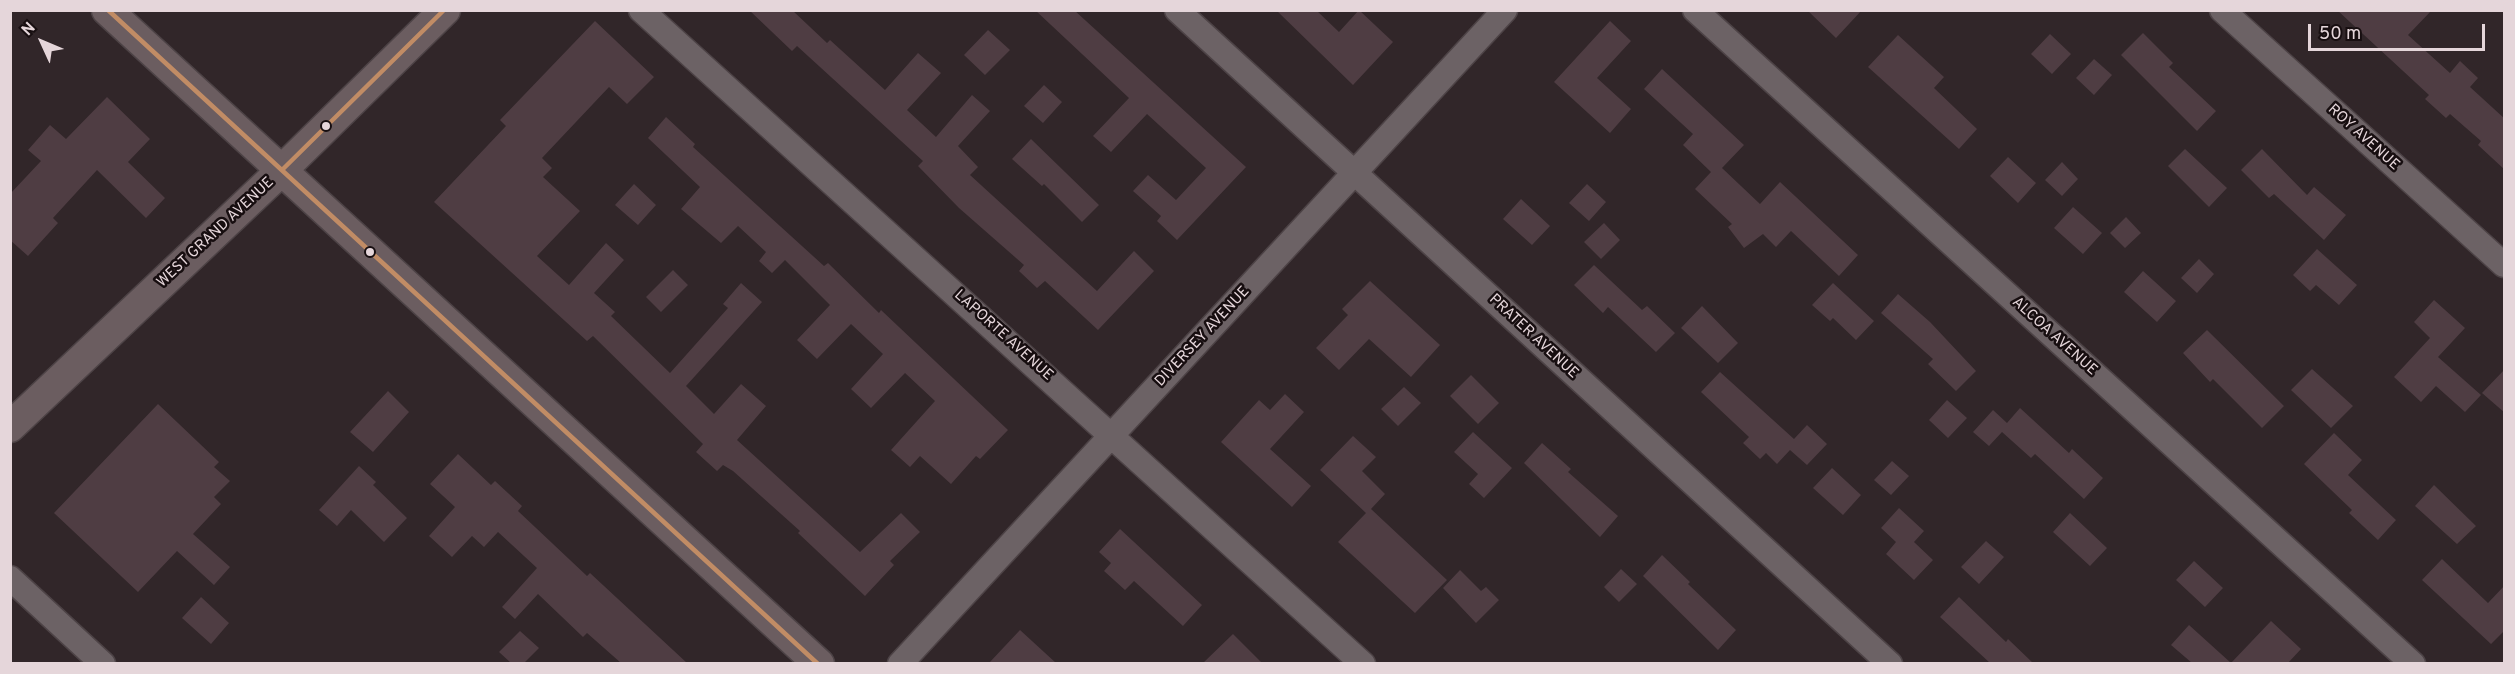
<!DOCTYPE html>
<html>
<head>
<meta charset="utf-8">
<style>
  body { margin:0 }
  #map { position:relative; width:2515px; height:674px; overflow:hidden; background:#312629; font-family:Overpass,sans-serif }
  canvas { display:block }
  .frame { position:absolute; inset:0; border:12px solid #e5d6da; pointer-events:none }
  .north { position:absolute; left:12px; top:12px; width:60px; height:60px; -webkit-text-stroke:4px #170e10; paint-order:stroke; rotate:314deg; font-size:16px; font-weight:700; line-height:24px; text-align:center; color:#e5d6da }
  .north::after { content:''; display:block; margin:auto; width:21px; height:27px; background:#e5d6da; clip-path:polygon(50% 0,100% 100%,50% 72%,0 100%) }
  .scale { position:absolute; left:2308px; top:24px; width:177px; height:27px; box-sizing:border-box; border:3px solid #e5d6da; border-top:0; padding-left:8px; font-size:18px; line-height:21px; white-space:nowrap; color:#e5d6da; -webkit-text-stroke:4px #170e10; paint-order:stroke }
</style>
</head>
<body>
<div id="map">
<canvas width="2515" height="674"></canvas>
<div class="frame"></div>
<div class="north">N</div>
<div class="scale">50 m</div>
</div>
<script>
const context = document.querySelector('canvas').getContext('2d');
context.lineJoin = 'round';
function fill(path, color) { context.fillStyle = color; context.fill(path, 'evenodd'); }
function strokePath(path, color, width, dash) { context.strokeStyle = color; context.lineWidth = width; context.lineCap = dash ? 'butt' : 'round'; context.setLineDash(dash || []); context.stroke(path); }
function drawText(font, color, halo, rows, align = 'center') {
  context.font = font + ' Overpass,sans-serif'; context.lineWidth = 5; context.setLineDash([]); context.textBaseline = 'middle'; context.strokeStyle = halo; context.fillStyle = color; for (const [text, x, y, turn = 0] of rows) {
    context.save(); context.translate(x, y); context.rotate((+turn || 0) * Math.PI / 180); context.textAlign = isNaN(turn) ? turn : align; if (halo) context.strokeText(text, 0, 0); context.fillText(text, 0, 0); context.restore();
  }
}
const building = new Path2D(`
  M749,10H792L827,43L830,40L885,90L918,53L941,73L907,110L936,137L972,95L990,111L958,146L978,167L970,175L1097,291L1134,251L1154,271L1098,330L1045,281L1037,288L1019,271L1024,265L959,208L918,166L923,161L797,46L792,51Z
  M1035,10H1074L1246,167L1177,240L1157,221L1161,216L1133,191L1148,175L1176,200L1206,168L1147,114L1111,152L1093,136L1129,98Z
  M1276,10H1316L1339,32L1359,10L1393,42L1353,85Z
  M1807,10H1862L1836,38Z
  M2337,10H2432L2408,35L2450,73L2460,61L2478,78L2470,87L2505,119V170L2478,145L2481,141L2450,114L2446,118L2425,99L2429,95Z
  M595,21L654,77L627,104L609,87L542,158L552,168L543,177L580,211L537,256L569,285L606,243L624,260L594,293L615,312L611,316L670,373L728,308L723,304L741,283L762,302L686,386L714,414L741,384L766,406L737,440L860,552L901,513L920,532L890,561L894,565L865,596L798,533L800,531L733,471L723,465L717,471L696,452L703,444L593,336L587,341L434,202L506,126L500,120Z
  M1610,21L1631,41L1597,78L1631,109L1610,133L1554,82Z
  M988,30L1010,50L985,75L964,55Z
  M2143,33L2173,63L2169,67L2216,111L2197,131L2121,55Z
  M2050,34L2071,54L2052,74L2031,54Z
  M1898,35L1944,77L1934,88L1977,129L1959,149L1868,67Z
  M2094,59L2112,75L2094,95L2076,78Z
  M1662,69L1744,145L1722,168L1760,204L1780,182L1858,255L1839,276L1791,231L1776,247L1763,234L1744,248L1728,227L1732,224L1695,189L1711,172L1683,145L1693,134L1644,89Z
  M1044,85L1062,102L1043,123L1024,106Z
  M107,97L150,139L128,162L165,198L146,218L97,170L53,218L58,223L28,256L10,240V194L41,161L28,150L50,125L66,139Z
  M666,117L695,144L693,147L824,266L828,263L879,313L881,310L1008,430L980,459L976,456L951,484L920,456L910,467L891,450L935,401L905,373L871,408L851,389L883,354L851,324L817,359L797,340L830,305L785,260L772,273L759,261L766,252L738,226L721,243L681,209L700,187L648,138Z
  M1031,139L1099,205L1082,222L1044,184L1042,186L1012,159Z
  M2185,149L2227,188L2209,207L2168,166Z
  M2262,149L2307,195L2314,187L2346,215L2324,240L2274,194L2269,198L2241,170Z
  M2008,157L2036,183L2018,203L1990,176Z
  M2062,162L2078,179L2062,196L2045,180Z
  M634,184L656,205L638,225L615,205Z
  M1587,184L1606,202L1589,221L1569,203Z
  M1521,199L1550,226L1532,245L1503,219Z
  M2073,207L2102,233L2083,254L2054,228Z
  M2126,217L2141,233L2125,248L2110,233Z
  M1604,223L1620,240L1601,259L1584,242Z
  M2317,249L2357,285L2339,305L2316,285L2310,291L2293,275Z
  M2199,259L2214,274L2197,293L2181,278Z
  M1594,265L1642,310L1647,306L1675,333L1656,352L1608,307L1603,313L1574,285Z
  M673,270L688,285L661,312L646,297Z
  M2143,271L2176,301L2157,322L2124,292Z
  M1370,281L1440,345L1411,377L1369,339L1339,370L1316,348L1348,315L1342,309Z
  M1833,283L1874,321L1856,340L1833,318L1830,321L1812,305Z
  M1898,294L1930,322L1976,371L1956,391L1928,364L1933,359L1881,313Z
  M2434,300L2465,328L2438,357L2481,395L2465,412L2436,386L2421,402L2394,377L2430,338L2414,322Z
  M1702,306L1738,343L1718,363L1681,328Z
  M2207,330L2284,406L2262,428L2213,379L2210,382L2183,353Z
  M2312,369L2353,406L2331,428L2291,390Z
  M2505,369V413L2482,393Z
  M1720,372L1794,439L1807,425L1827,444L1807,465L1790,450L1777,464L1766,453L1760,459L1743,443L1749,437L1701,392Z
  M1471,375L1499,403L1478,424L1450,396Z
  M1404,387L1421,403L1398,426L1381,409Z
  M388,391L409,412L373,452L350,432Z
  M1285,394L1304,412L1270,449L1311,486L1292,507L1221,442L1259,400L1270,410Z
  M1947,400L1967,418L1948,438L1929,420Z
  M158,404L219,462L214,467L230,481L214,497L221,504L193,534L230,567L214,585L177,551L138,592L54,513Z
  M2020,408L2069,453L2072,449L2103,478L2084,499L2035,454L2031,458L2002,432L1989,446L1973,432L1993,410L2007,423Z
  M1473,432L1512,468L1484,498L1469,484L1478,474L1454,452Z
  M2334,433L2362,460L2348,475L2396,520L2378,540L2349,513L2352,510L2304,464Z
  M1353,436L1376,457L1362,471L1385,494L1371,509L1447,580L1415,613L1338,542L1366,513L1320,470Z
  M1542,443L1571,469L1568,472L1618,516L1600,537L1524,463Z
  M458,454L491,485L495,481L522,506L518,511L587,576L590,573L687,663H621L587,633L583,637L538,594L515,619L502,607L537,568L498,532L484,547L472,536L452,557L429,536L455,507L430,484Z
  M1892,461L1909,476L1891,495L1874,480Z
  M359,466L376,482L373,485L407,518L384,542L351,510L337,526L319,510Z
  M1832,468L1861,495L1843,515L1813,488Z
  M2434,485L2476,526L2457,544L2415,506Z
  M1899,508L1924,531L1914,542L1933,560L1914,580L1886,554L1896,542L1881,528Z
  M2070,513L2107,548L2090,566L2053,532Z
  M1120,529L1202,605L1183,626L1134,581L1125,590L1104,571L1111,563L1099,552Z
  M1986,541L2004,557L1979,584L1961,567Z
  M1662,555L1690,582L1688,584L1736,630L1718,650L1643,576Z
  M2442,559L2488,603L2505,585V630L2491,644L2422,580Z
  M2194,561L2223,588L2205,607L2176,580Z
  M1621,569L1637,584L1619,602L1604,587Z
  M1460,570L1481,591L1486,587L1499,600L1476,623L1443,588Z
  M201,597L229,623L211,644L182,618Z
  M1959,597L2006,642L2008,639L2033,663H1990L1940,617Z
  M2271,621L2301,649L2288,663H2192L2171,645L2189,625L2231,663Z
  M1020,630L1056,663H989Z
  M520,631L539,648L524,663H511L499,652Z
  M1233,634L1262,663H1203Z`);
const minor = new Path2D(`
  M641,10L1363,664
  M1177,10L1890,664
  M1695,10L2413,664
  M2222,10L2504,265
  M10,578L103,664
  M900,664L1505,10`);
const major = new Path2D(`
  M107,10L819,664
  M10,427L282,170L445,10`);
const bus1 = new Path2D(`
  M108,10L818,664
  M282,170L444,10`);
const markers = [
  [326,126,5,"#e5d6da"],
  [370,252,5,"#e5d6da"]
];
const streetNames = [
  ["ROY AVENUE",2363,138,42],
  ["WEST GRAND AVENUE",216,233,-43],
  ["LAPORTE AVENUE",1003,336,42],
  ["DIVERSEY AVENUE",1203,337,-47],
  ["PRATER AVENUE",1533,337,43],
  ["ALCOA AVENUE",2054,337,42]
];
fill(building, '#4f3d43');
strokePath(minor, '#4d4346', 27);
strokePath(major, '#4d4346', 33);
strokePath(minor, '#6c6265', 24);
strokePath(major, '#6b5d60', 30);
strokePath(bus1, '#c18c65', 4.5);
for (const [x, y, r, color] of markers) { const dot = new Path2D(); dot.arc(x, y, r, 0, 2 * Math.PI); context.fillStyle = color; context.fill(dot); strokePath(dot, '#170e10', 2); }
drawText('15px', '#e5d6da', '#170e10', streetNames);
</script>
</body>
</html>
